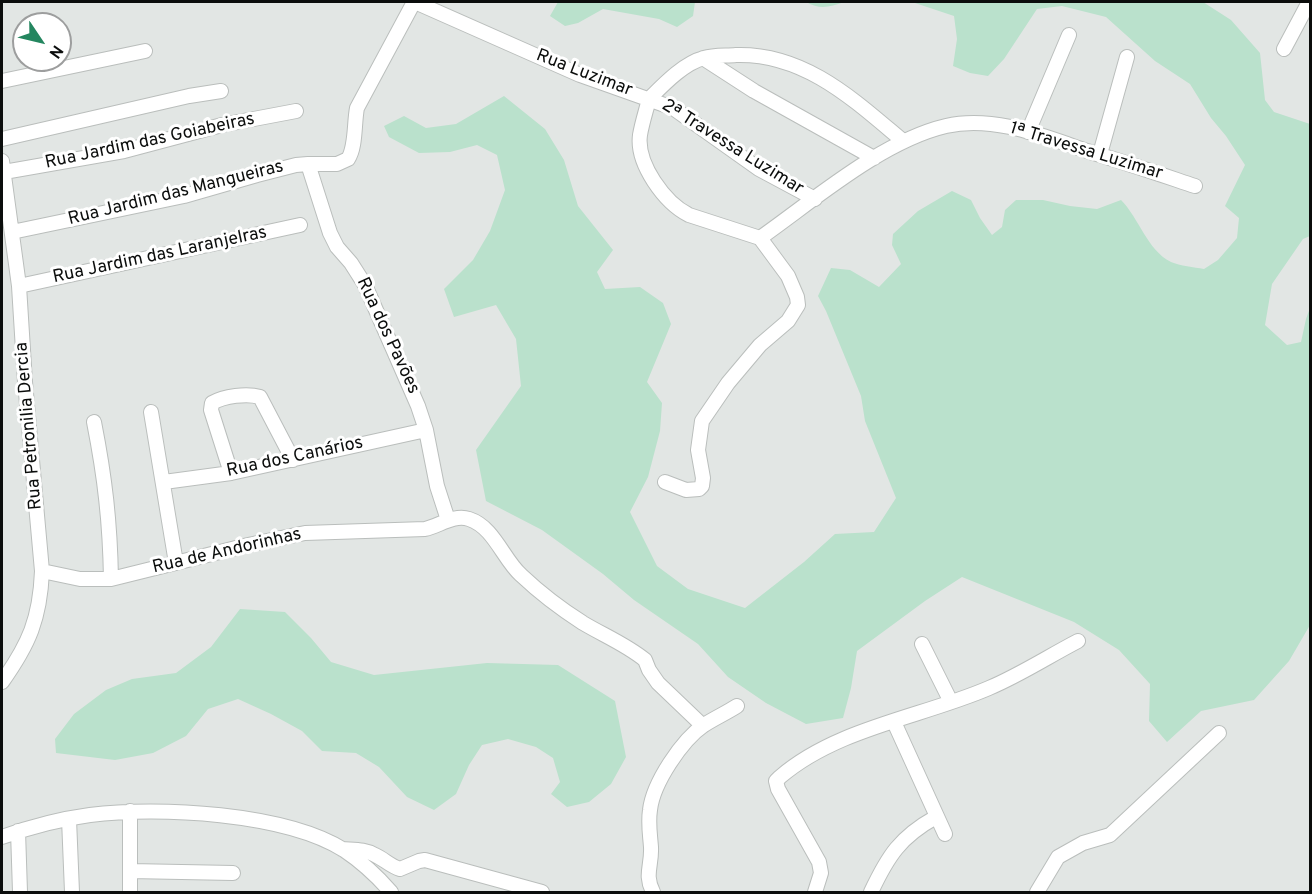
<!DOCTYPE html>
<html>
<head>
<meta charset="utf-8">
<style>
  body { margin:0 }
  #map { position:relative; width:1312px; height:894px; overflow:hidden; background:#e2e6e4; font-family:Overpass,sans-serif }
  canvas { display:block }
  .frame { position:absolute; inset:0; border:3px solid #0b0d0c; pointer-events:none }
  .north { position:absolute; left:12px; top:12px; width:60px; height:60px; box-sizing:border-box; background:#fff; border:2px solid #9d9e9e; border-radius:50%; rotate:125deg; font-size:16px; font-weight:700; line-height:24px; text-align:center; color:#0b0d0c }
  .north::after { content:''; display:block; margin:auto; width:21px; height:27px; background:#24865f; clip-path:polygon(50% 0,100% 100%,50% 72%,0 100%) }
</style>
</head>
<body>
<div id="map">
<canvas width="1312" height="894"></canvas>
<div class="frame"></div>
<div class="north">N</div>
</div>
<script>
const context = document.querySelector('canvas').getContext('2d');
context.lineJoin = 'round';
function fill(path, color) { context.fillStyle = color; context.fill(path, 'evenodd'); }
function strokePath(path, color, width, dash) { context.strokeStyle = color; context.lineWidth = width; context.lineCap = dash ? 'butt' : 'round'; context.setLineDash(dash || []); context.stroke(path); }
function drawText(font, color, halo, rows, align = 'center') {
  context.font = font + ' Overpass,sans-serif'; context.lineWidth = 6; context.setLineDash([]); context.textBaseline = 'middle'; context.strokeStyle = halo; context.fillStyle = color; for (const [text, x, y, turn = 0] of rows) {
    context.save(); context.translate(x, y); context.rotate((+turn || 0) * Math.PI / 180); context.textAlign = isNaN(turn) ? turn : align; if (halo) context.strokeText(text, 0, 0); context.fillText(text, 0, 0); context.restore();
  }
}
const green = new Path2D(`
  M558,2H695L693,16L677,27L659,19L603,9L578,23L565,26L550,16Z
  M806,2H844C830,7 820,10 806,2Z
  M912,2H1203L1231,20L1260,53L1265,100L1274,112L1310,124V236L1303,239L1272,284L1265,325L1287,345L1301,342L1306,319L1310,308V625L1289,661L1254,700L1201,711L1167,742L1149,721L1150,684L1119,650L1074,622L962,577L925,601L857,651L851,688L843,718L806,724L766,703L728,677L698,644L634,600L603,574L542,530L486,501L476,450L521,386L516,339L496,305L454,317L444,289L473,260L490,231L505,190L497,155L477,145L450,152L419,153L389,137L384,126L404,116L426,128L456,124L504,96L545,129L564,160L578,206L613,250L597,272L605,289L640,287L663,303L671,324L647,382L662,403L660,431L648,477L630,512L657,566L688,589L745,608L804,562L835,534L874,532L896,498L865,421L861,396L826,311L818,296L831,268L850,270L879,287L901,264L892,245L893,234L918,211L952,191L971,200L980,218L992,235L1002,227L1005,210L1016,200H1043L1070,206L1097,209L1121,200C1139,218 1147,250 1171,262C1180,266 1194,267 1204,269L1218,260L1237,238L1239,218L1225,206L1245,165L1226,136L1211,118L1190,84L1155,61L1106,17L1062,6L1037,9L1004,59L988,76L970,73L953,66L957,39L954,16Z
  M240,609L285,612L311,638L331,662L374,675L487,663L558,665L615,701L626,757L611,784L589,802L567,807L551,794L560,782L553,758L536,747L508,739L482,745L469,765L456,794L434,810L407,797L379,767L356,753L322,751L302,731L271,714L238,699L208,709L186,736L153,753L115,760L56,753L55,739L74,714L106,690L132,679L176,673L211,647Z`);
const minor = new Path2D(`
  M415,2L580,75L673,108L759,169L815,199
  M1284,49L1309,2
  M703,58L754,91L874,158
  M2,81L145,51
  M649,99C646,111 642,123 640,135C636,164 665,203 689,215L760,238C814,200 882,141 946,126C993,115 1043,136 1087,151C1124,162 1159,174 1195,186
  M649,99C664,84 684,63 704,58C714,55 726,56 736,55C805,53 854,100 903,141
  M1028,132L1069,35
  M2,139L189,96L221,91
  M1100,154L1127,57
  M2,161L19,286L25,382L42,571C40,619 29,644 2,682
  M308,164H337L348,159C356,147 354,123 357,108L414,2
  M4,172L124,151L222,125L296,111
  M12,232L184,196L257,175L296,165L308,164L330,233L337,247L351,263L365,285L418,406L426,430L437,486L448,520
  M19,286L300,225
  M151,412L176,563
  M94,422C105,478 110,522 111,579
  M231,473L211,410L212,403C224,396 247,393 260,397L293,460
  M164,482L231,473L426,430
  M665,482L686,490L699,489L702,486L703,478L698,450L702,421L728,383L760,345L788,321L798,305L797,297L788,276L760,238
  M42,571L80,579H111L248,545L305,533L425,529C439,526 454,514 469,519C494,527 503,559 521,575C540,593 561,609 583,623C603,635 627,645 645,660L649,670L658,683L703,726
  M922,644L951,702
  M894,722L945,834
  M130,811V892
  M69,819L72,892
  M18,831L20,892
  M2,837C30,827 60,819 90,815C158,806 285,813 344,850C362,862 377,876 391,892
  M342,849C354,850 365,849 375,855C384,859 390,866 400,869L419,861L425,860L542,892
  M130,871L233,873
  M653,892C644,874 652,866 651,847C650,834 648,823 650,810C653,783 682,740 704,725C715,718 726,713 737,706
  M815,892L821,873L819,862L778,789L776,781L780,777C837,728 922,717 989,688C1020,675 1049,656 1078,641
  M871,892C888,856 900,837 936,817
  M1037,892L1058,857L1083,843L1110,835L1219,733`);
const streetNames = [
  ["Rua Luzimar",584,74,21],
  ["Rua Jardim das Goiabeiras",150,142,-12],
  ["2ª Travessa Luzimar",732,148,32],
  ["1ª Travessa Luzimar",1086,152,17],
  ["Rua Jardim das Mangueiras",176,194,-14],
  ["Rua Jardim das Laranjelras",160,256,-12],
  ["Rua dos Pavões",387,336,65],
  ["Rua Petronilia Dercia",30,426,-95],
  ["Rua dos Canários",295,458,-12],
  ["Rua de Andorinhas",227,552,-13]
];
fill(green, '#bae1cc');
strokePath(minor, '#babebc', 16);
strokePath(minor, '#fff', 14);
drawText('18px', '#0b0d0c', '#fff', streetNames);
</script>
</body>
</html>
